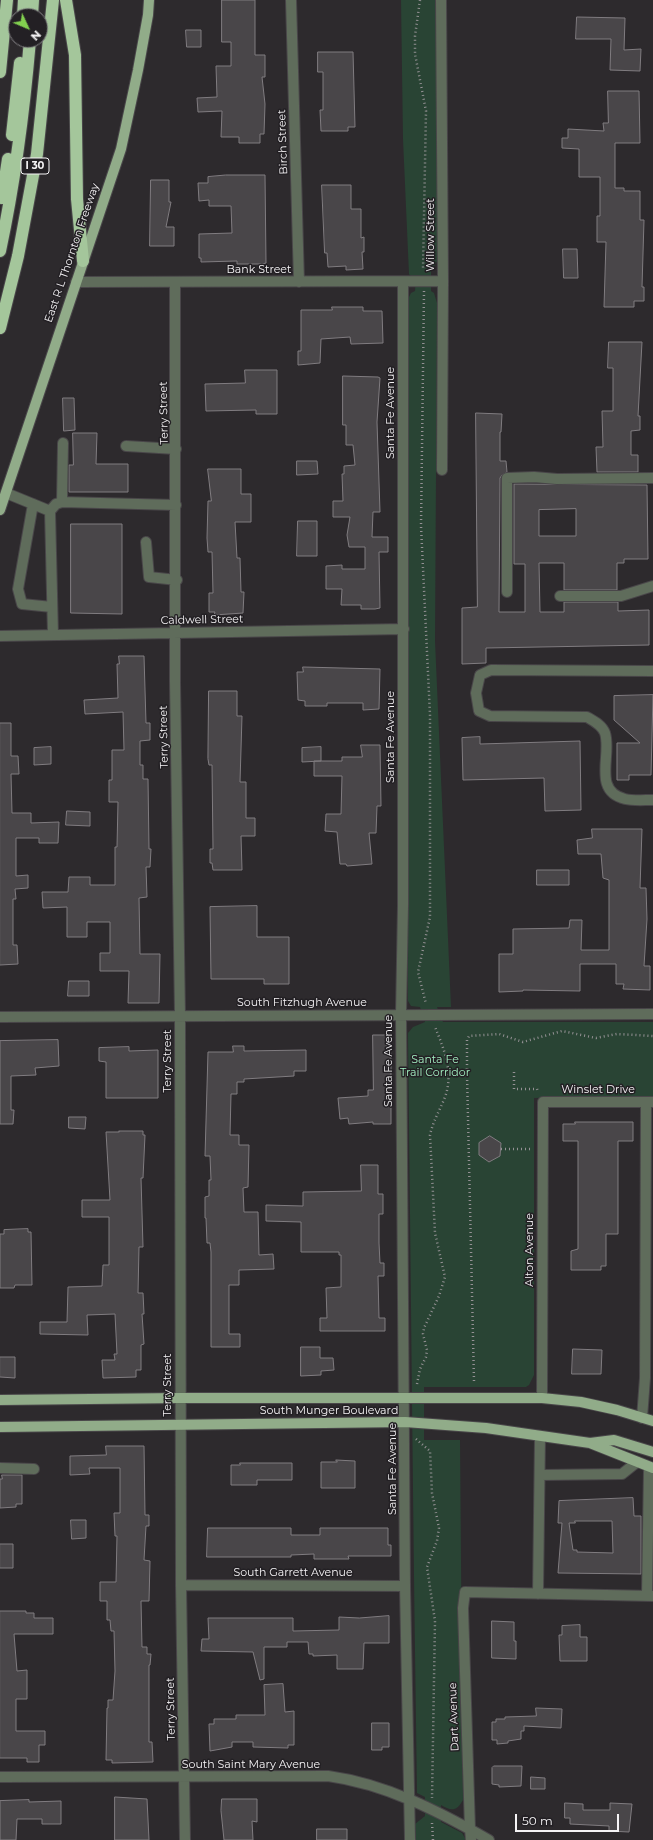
<!DOCTYPE html>
<html>
<head>
<meta charset="utf-8">
<style>
  body { margin:0 }
  #map { position:relative; width:653px; height:1840px; overflow:hidden; background:#2d2a2d; font-family:Montserrat,sans-serif }
  canvas { display:block }
  .north { position:absolute; left:8px; top:8px; width:40px; height:40px; box-sizing:border-box; background:#232024; border:1px solid #777578; border-radius:50%; rotate:134deg; font-size:11px; font-weight:700; line-height:16px; text-align:center; color:#f6f4f6 }
  .north::after { content:''; display:block; margin:auto; width:14px; height:18px; background:#82d04f; clip-path:polygon(50% 0,100% 100%,50% 72%,0 100%) }
  .scale { position:absolute; left:515px; top:1814px; width:104px; height:18px; box-sizing:border-box; border:2px solid #f6f4f6; border-top:0; padding-left:5px; font-size:12px; line-height:14px; white-space:nowrap; color:#f6f4f6; -webkit-text-stroke:3px #232024; paint-order:stroke }
</style>
</head>
<body>
<div id="map">
<canvas width="653" height="1840"></canvas>
<div class="north">N</div>
<div class="scale">50 m</div>
</div>
<script>
const context = document.querySelector('canvas').getContext('2d');
context.lineJoin = 'round';
function fill(path, color) { context.fillStyle = color; context.fill(path, 'evenodd'); }
function strokePath(path, color, width, dash) { context.strokeStyle = color; context.lineWidth = width; context.lineCap = dash ? 'butt' : 'round'; context.setLineDash(dash || []); context.stroke(path); }
function drawText(font, color, halo, rows, align = 'center') {
  context.font = font + ' Montserrat,sans-serif'; context.lineWidth = 3; context.setLineDash([]); context.textBaseline = 'middle'; context.strokeStyle = halo; context.fillStyle = color; for (const [text, x, y, turn = 0] of rows) {
    context.save(); context.translate(x, y); context.rotate((+turn || 0) * Math.PI / 180); context.textAlign = isNaN(turn) ? turn : align; if (halo) context.strokeText(text, 0, 0); context.fillText(text, 0, 0); context.restore();
  }
}
const green = new Path2D(`
  M401,0H437L438,260L431,271V291L434,293L437,303L435,641L451,1007H437L443,1022H653V1096L534,1098V1375L529,1385L526,1387H424V1440H460L463,1800C456,1813 450,1810 441,1805V1822L462,1833L466,1840H416L415,1824L425,1816V1797L417,1793C413,1540 411,1287 408,1033L413,1027L425,1022L420,1007L411,1006L408,1001L409,297L411,293L415,291L416,277H411L409,274L403,139Z`);
const building = new Path2D(`
  M222,0H255V55H265V77H262L265,104L264,134H260V143H239V137H221L222,111L198,112L197,98L217,97L216,66H231V42H222Z
  M577,17L625,18L624,50L641,49L640,71L610,70L611,39H576Z
  M186,30H201V47H187Z
  M318,52H353L355,127H348V131H321L320,110H323V72H318Z
  M608,91H639L640,143H615V188H624V191H640V220H644L642,287H644V301H634V307H604L606,242H597V216H600V177H579V149L562,148V138H568V129L604,131L603,123H608Z
  M226,175H265L266,263L262,264H237V261L201,262V258H199V234L232,233L231,206H209V200L199,201L198,183H208V177Z
  M151,180H169V202H171L166,227H174V246H150Z
  M322,185H351V209H361V238L364,237V252H362L363,269L346,270V266L328,267L327,253H325Z
  M563,249H577L578,278H564Z
  M332,307H363V311H382L383,343L351,344L350,337L321,339L320,363L298,365V351H301V310H332Z
  M609,342H642L638,416H640V430L631,431V455H638V472H597L596,447H603L602,411H613V368H608Z
  M245,370H277V414H256V410L206,411L205,384L245,383Z
  M343,376L378,377L380,378L377,422L380,512H373L372,537H388V552H379L380,608L375,609H361V605H341L342,589H326V566L342,565V569H365V547H349L347,535L350,517H333V501H343L342,474H344V466L355,465L353,445H346V425H343Z
  M63,398H74L75,430L64,431Z
  M476,413L502,414L501,432H500V461H506L507,472L502,475L500,478L499,612H525V564H514V484L647,485L648,559H624V563H617V590H564V563H539L540,612H564V602H618V611L649,610V645L486,648V663L462,664V608L477,607ZM576,509V536H539V510Z
  M73,433H97L96,464H128V492H69V465H73Z
  M297,461H317L318,474L297,475Z
  M208,469H241V494H251V522H235L237,558H240L241,592H244L243,613L214,615L215,612H209V593H213L212,552H208L207,538L208,501H211Z
  M298,521H317V556H297Z
  M71,524H122V614L71,613Z
  M119,656H144L146,723H150V740L140,741V765H143V779H148L149,849H151L150,867H146L147,897L139,898L140,954H160L159,1003H128L129,971H100V953H110V922H87V937H67V907L43,908L42,892H68L69,877H90V885H115V847H117L118,802H109V780H112V750H124L123,712L85,714L84,700L118,698L117,664H119Z
  M303,667L380,669L379,709L363,710V703H327V706H305V701L298,700L297,672H303Z
  M209,691H237V716H242L240,782H246V818H255V836H241L242,870H213L212,863H210V849H213L212,765H209L208,759Z
  M653,695L651,775H629V780H617V743H640L614,720V696Z
  M0,723H11V756H18L19,774H11L12,813H31V823L59,822L58,843H39V838H16V876L28,875V888L15,889L16,899H13V945H17L18,964L0,965Z
  M480,737V744L580,741L581,810L545,811L544,778L463,780L462,738Z
  M361,745H380L381,806H377L376,833H369L372,864L347,866L346,864H340L337,832L325,831L326,814H341L342,776H314V761H342V757H362Z
  M51,747V764L34,765V748Z
  M321,747V761L302,762V748Z
  M67,811L90,812V826L66,825Z
  M592,829H642L640,888H646L647,919L644,966H650V990L623,989L624,984H616V964H580V991L523,990V991L499,992V954H513V929L569,928L570,920H582L581,950H609V880L603,878L601,854H578L577,840L592,838Z
  M537,870H569V885H537Z
  M257,906V937H289V984H264V979H211L210,907Z
  M69,981H89V996H68Z
  M373,1035H387L386,1045L391,1053V1124H373V1122L349,1124L348,1118L340,1119L338,1098L368,1096V1090H373Z
  M58,1040L59,1066L35,1068L36,1075L11,1076V1110H14L13,1124H0V1041Z
  M233,1046H244V1051L306,1050V1071H294V1076L244,1079V1082H237V1094H231L230,1135H239V1145H249L248,1187L243,1188L244,1212H258L259,1255L273,1254L274,1269L239,1270V1285H229V1334H240V1347H211V1252L210,1243H207L206,1218H205V1197L209,1196V1180H211L210,1156H205L208,1052H233Z
  M129,1047V1051L158,1050V1098H106V1062L99,1061V1048Z
  M69,1117H86L85,1129L69,1128Z
  M575,1122H633V1141H618V1234H606V1266H601V1270H571V1251L578,1249V1141H563V1124H575Z
  M119,1131H143V1135H145L143,1178H141L143,1247H139L138,1293H143L144,1314H142L144,1344L141,1345V1370H136V1377L103,1378L102,1360H115L114,1354H117L115,1314L87,1315L88,1335L40,1334V1322H67L68,1287L102,1286L103,1265H109V1217H82V1200H110L106,1132H119Z
  M490,1136L501,1143L500,1156L489,1162L479,1155V1143Z
  M361,1165H378V1194H383V1214H379V1243L380,1263H384V1276H378L379,1318H385V1331H320V1318H327L326,1288L341,1287V1255H339V1252H301V1222L266,1221V1205L303,1206V1192L361,1191Z
  M28,1229V1232H31L32,1285H15L14,1288H0V1234H4V1230Z
  M301,1347H320V1358H333L334,1370L321,1371V1375L301,1376Z
  M573,1349L602,1350L601,1374H572Z
  M0,1357H15V1378L0,1377Z
  M106,1446H144L145,1515H149V1526H146L144,1560L150,1561L149,1601H141L142,1647H147V1654H151L150,1665H149V1742H152L153,1762L112,1763V1760H106L107,1708H108V1700H113L115,1671L114,1631H111L110,1620H107V1601H100V1582H116L117,1536H115L114,1513H120V1468H89L90,1474L70,1475V1456L106,1455Z
  M336,1460L355,1461V1488H321V1462H337Z
  M240,1463H292V1480H257V1485H231V1465H240Z
  M2,1475H22V1504H16V1507L0,1508V1479H2Z
  M633,1498L634,1516H641V1574L558,1573L562,1523H558L559,1501ZM575,1521H612L613,1553L577,1552V1550H573L569,1523H575Z
  M71,1520H86V1538L72,1539Z
  M208,1528H291V1535H320V1528H388V1545H391V1556H348L349,1559H314V1554L291,1555V1557H207Z
  M0,1544H13V1568H0Z
  M0,1611H26V1613H34V1618H53V1634H14L17,1671L27,1670V1699H16V1731H45V1745H39V1762H27V1758H0Z
  M389,1616V1643H364L363,1669H337V1655L313,1656V1654H309L308,1642H287V1647H264V1679L260,1680L253,1652L201,1651L202,1639H209L208,1618H293V1631L339,1630V1617L359,1618Z
  M492,1621L514,1622V1641H516V1659L492,1658Z
  M580,1625V1637H587V1661H560L559,1635H562V1626Z
  M283,1684L285,1712L294,1711V1745H288V1748L253,1747V1742H232V1747L210,1751L209,1724H214V1719H236V1715H265L264,1685Z
  M536,1708L562,1709L561,1728L524,1726V1731H521V1739L508,1741V1743L497,1744V1740H492V1722H496V1719H505V1717L536,1716Z
  M372,1723H389V1747H382V1750H372Z
  M494,1766H522L521,1786L499,1787V1785L492,1784V1768Z
  M531,1777L545,1778V1789H531Z
  M115,1797L147,1799L149,1840H115Z
  M222,1799H257V1822L252,1821L253,1840H224L221,1811Z
  M29,1800V1802L61,1801V1824H42V1819H17L16,1840H0V1801Z
  M565,1803L583,1804V1810H610V1803L632,1804L629,1832L609,1831V1826L570,1824V1818H565Z
  M317,1829H347V1840H317Z`);
const path = new Path2D(`
  M420,0L415,36V54L426,111L423,270
  M424,291L421,526L430,715V917L418,972L426,1004
  M514,1072V1089H537L538,1092
  M449,1075L467,1074
  M501,1149H531
  M474,1381L467,1074V1040L469,1036L499,1034L523,1042L562,1031L596,1038L617,1034L653,1036
  M417,1384L420,1369L426,1357L427,1350L423,1334L424,1328L439,1296L445,1277L435,1233L430,1135C433,1121 440,1110 445,1097C454,1073 444,1049 435,1027
  M416,1439L430,1451L432,1493L439,1528L437,1541L427,1567L435,1621L432,1798
  M432,1823L433,1840`);
const minor = new Path2D(`
  M291,0L299,282
  M441,0L443,281L442,470
  M76,282L443,281
  M175,282V682L180,1016L181,1585L185,1840
  M403,282V905L401,1015L405,1586L410,1840
  M126,446L176,449
  M6,493L50,511
  M62,502L63,443
  M33,504L18,589L22,604L52,607
  M146,542L149,577L177,580
  M507,592V478L534,477L557,479L653,478
  M560,596H621L653,586
  M53,635L50,511L56,504L62,502L176,505
  M0,636L404,629
  M653,671L491,670L480,675L476,693L479,711L490,716L587,717C594,721 602,725 605,733C612,755 592,791 625,799C633,801 644,800 653,800
  M0,1017L653,1014
  M542,1398L543,1102H653
  M642,1418L645,1378L646,1102
  M0,1468L34,1469
  M540,1475L622,1474L637,1462
  M181,1585L405,1586
  M538,1594L540,1436
  M647,1596L649,1467
  M0,1777L328,1776C386,1784 438,1811 489,1840
  M471,1840L470,1829L463,1608L465,1592L653,1596`);
const major = new Path2D(`
  M0,510L121,149L138,70L148,15L149,0
  M0,1400L180,1398H542L581,1402L617,1410L653,1421
  M0,1427L405,1422L486,1428L590,1443L653,1468
  M590,1443L614,1440L653,1452`);
const highway = new Path2D(`
  M66,0L75,55L77,199L83,261
  M23,16L24,0
  M32,16L33,0
  M0,72L7,0
  M12,135L20,63
  M2,198L8,159
  M0,251C15,181 24,111 30,40
  M0,328L18,256L37,154L53,0`);
const shields = [
  [35,166,28]
];
const shieldNames = [
  ["I 30",35,166]
];
const streetNames = [
  ["Birch Street",283,142,-92],
  ["Willow Street",431,235,-90],
  ["East R L Thornton Freeway",72,253,-71],
  ["Bank Street",259,270],
  ["Terry Street",164,413,-91],
  ["Santa Fe Avenue",391,413,-90],
  ["Caldwell Street",202,620,-1],
  ["Terry Street",164,737,-91],
  ["Santa Fe Avenue",391,737,-90],
  ["South Fitzhugh Avenue",302,1003],
  ["Terry Street",168,1061,-90],
  ["Santa Fe Avenue",389,1061,-90],
  ["Winslet Drive",598,1090],
  ["Alton Avenue",530,1250,-90],
  ["Terry Street",168,1385,-90],
  ["South Munger Boulevard",329,1411],
  ["Santa Fe Avenue",393,1469,-90],
  ["South Garrett Avenue",293,1573],
  ["Terry Street",171,1709,-91],
  ["Dart Avenue",454,1717,-92],
  ["South Saint Mary Avenue",251,1765]
];
const parkNames = [
  ["Santa Fe",435,1060],
  ["Trail Corridor",435,1073]
];
fill(green, '#294434');
fill(building, '#494649');
strokePath(building, '#807c80', 1);
strokePath(minor, '#494649', 12);
strokePath(major, '#494649', 12);
strokePath(highway, '#494649', 14);
strokePath(path, '#949194', 2.5, [1, 3]);
strokePath(minor, '#5f6c5b', 10);
strokePath(major, '#91ac89', 10);
strokePath(highway, '#a4c69b', 12);
for (const [x, y, w] of shields) { const box = new Path2D(); box.roundRect(x - w / 2, y - 8, w, 16, 3); context.fillStyle = '#232024'; context.fill(box); strokePath(box, '#f6f4f6', 1); }
drawText('bold 10px', '#f6f4f6', null, shieldNames);
drawText('11px', '#f6f4f6', '#232024', streetNames);
drawText('11px', '#a3f0c2', '#232024', parkNames);
</script>
</body>
</html>
